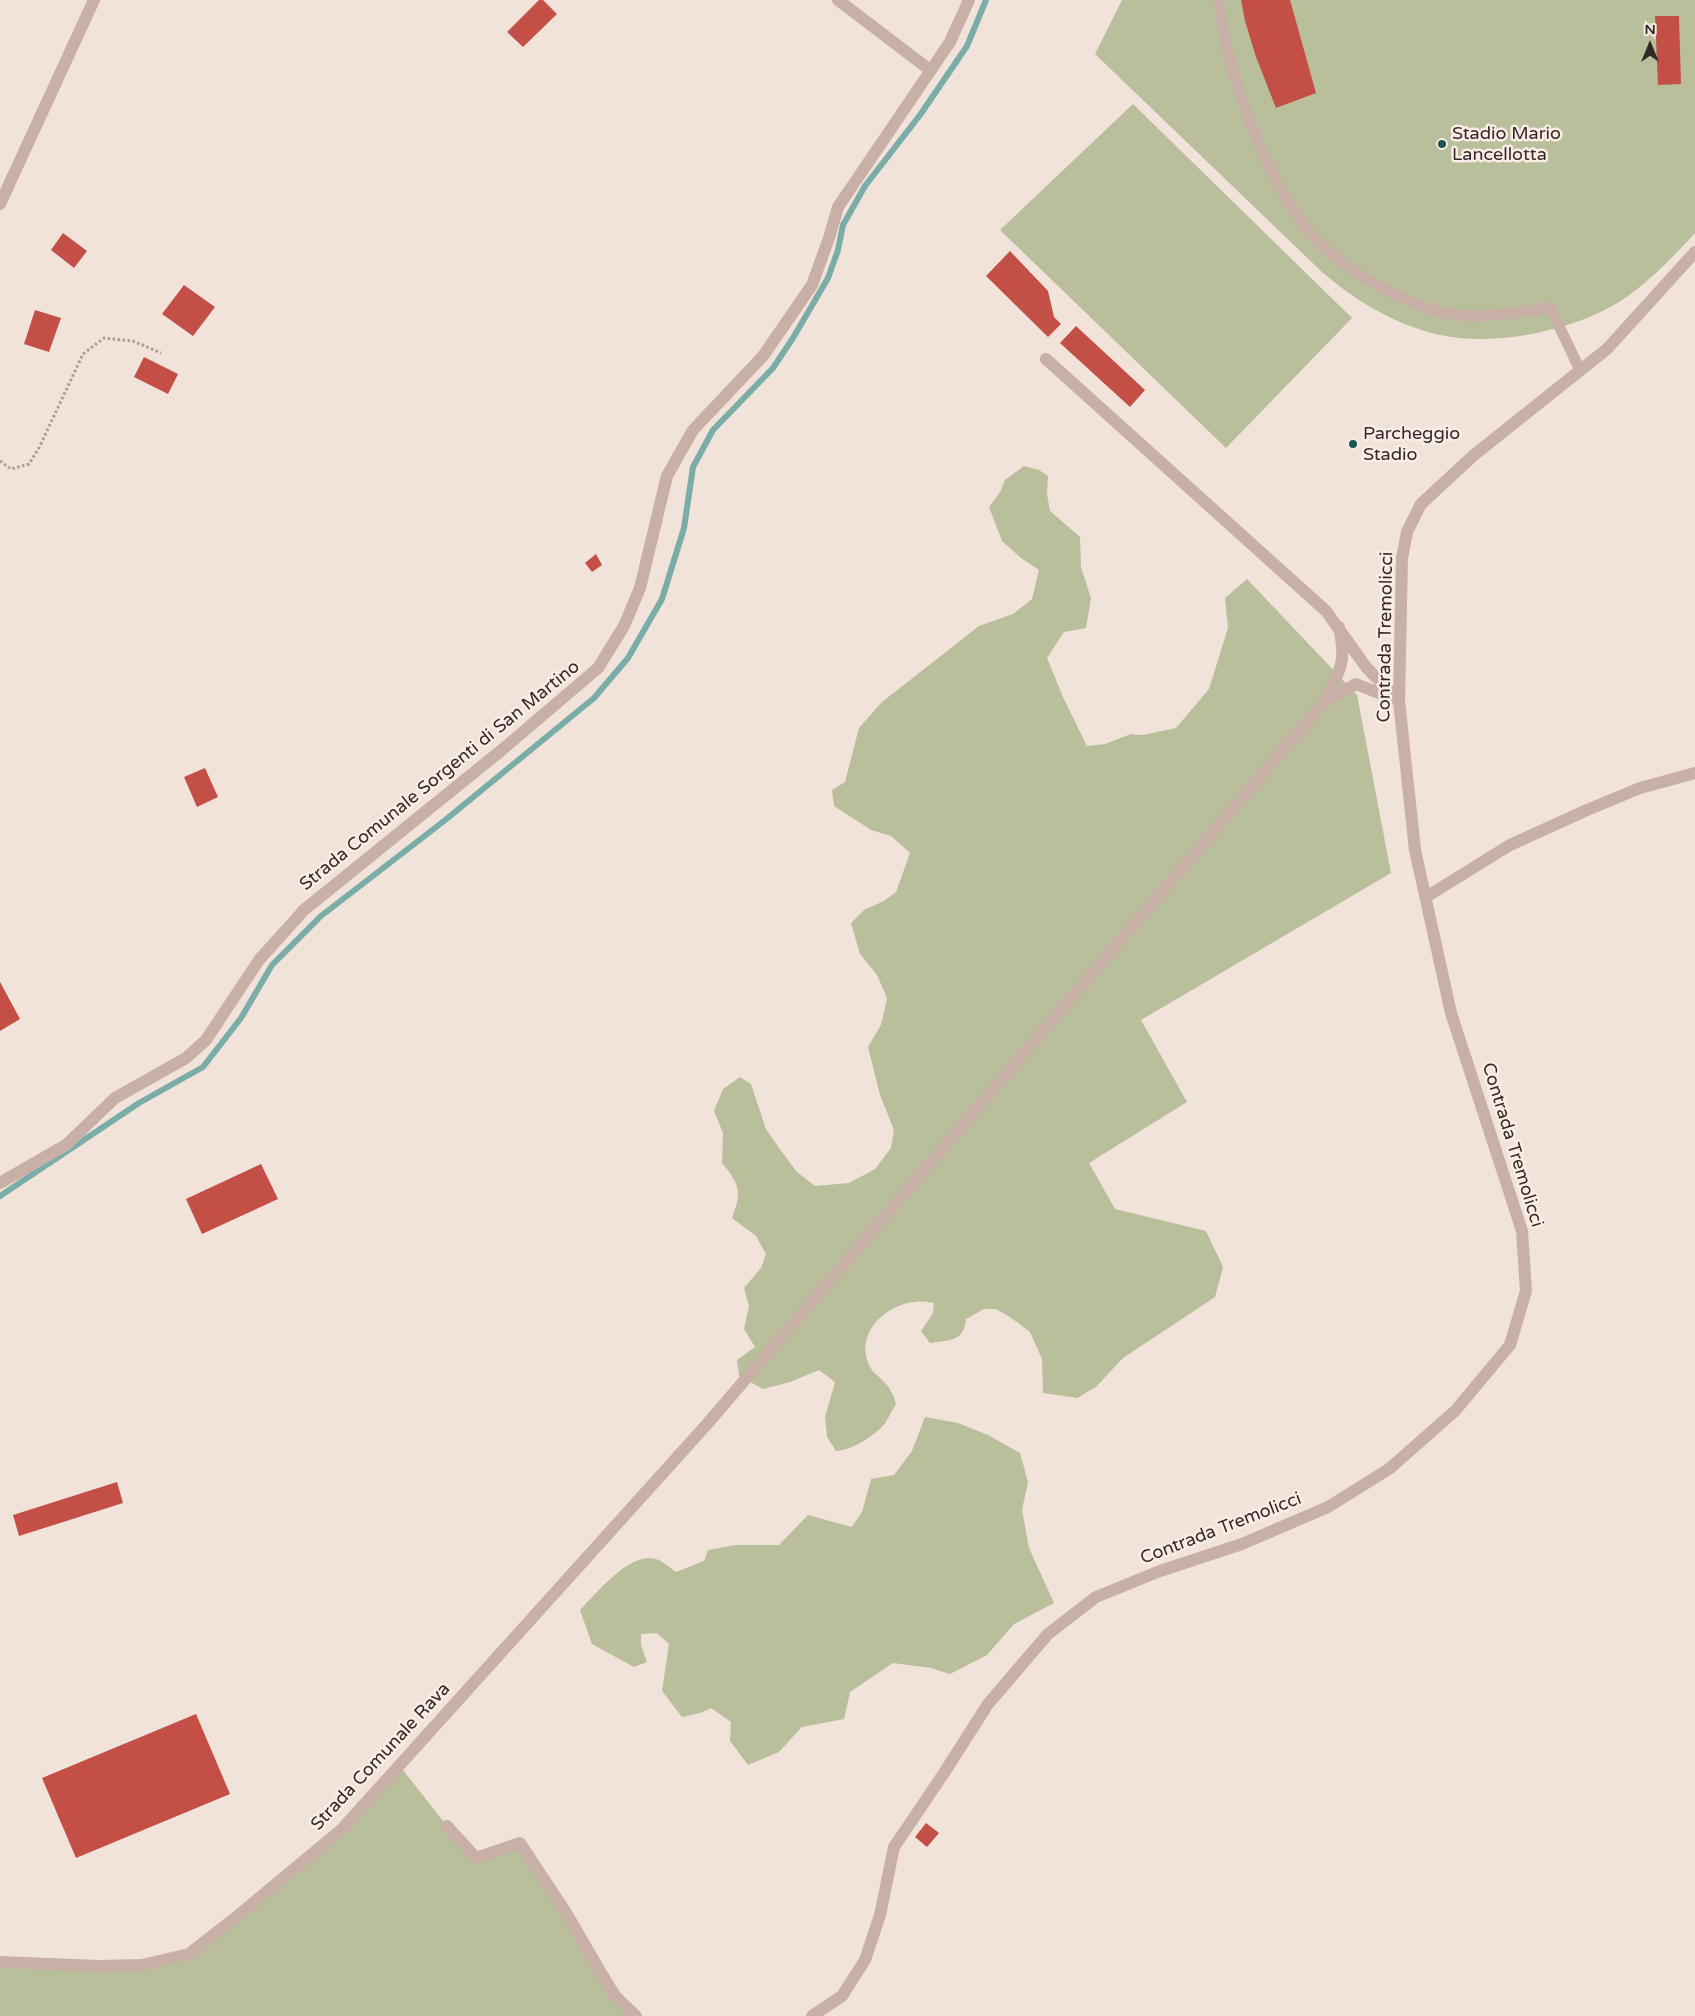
<!DOCTYPE html>
<html>
<head>
<meta charset="utf-8">
<style>
  body { margin:0 }
  #map { position:relative; width:1695px; height:2016px; overflow:hidden; background:#f1e2da; font-family:"Varela Round",sans-serif }
  canvas { display:block }
  .north { position:absolute; left:1625px; top:20px; width:50px; height:50px; -webkit-text-stroke:4px #f9ede6; paint-order:stroke; rotate:0deg; font-size:14px; font-weight:700; line-height:20px; text-align:center; color:#352927 }
  .north::after { content:''; display:block; margin:auto; width:18px; height:22px; background:#352927; clip-path:polygon(50% 0,100% 100%,50% 72%,0 100%) }
</style>
</head>
<body>
<div id="map">
<canvas width="1695" height="2016"></canvas>
<div class="north">N</div>
</div>
<script>
const context = document.querySelector('canvas').getContext('2d');
context.lineJoin = 'round';
function fill(path, color) { context.fillStyle = color; context.fill(path, 'evenodd'); }
function strokePath(path, color, width, dash) { context.strokeStyle = color; context.lineWidth = width; context.lineCap = dash ? 'butt' : 'round'; context.setLineDash(dash || []); context.stroke(path); }
function drawText(font, color, halo, rows, align = 'center') {
  context.font = font + ' "Varela Round",sans-serif'; context.lineWidth = 5; context.setLineDash([]); context.textBaseline = 'middle'; context.strokeStyle = halo; context.fillStyle = color; for (const [text, x, y, turn = 0] of rows) {
    context.save(); context.translate(x, y); context.rotate((+turn || 0) * Math.PI / 180); context.textAlign = isNaN(turn) ? turn : align; if (halo) context.strokeText(text, 0, 0); context.fillText(text, 0, 0); context.restore();
  }
}
const green = new Path2D(`
  M1122,0H1695V233C1672,258 1647,284 1619,302C1568,333 1486,349 1428,332C1389,321 1354,299 1323,273L1095,54Z
  M1133,104L1352,318L1226,448L1000,230Z
  M1024,466L1039,470L1048,476L1047,494L1050,511L1080,537L1081,567L1091,598L1086,628L1064,632L1047,658L1063,697L1087,746L1105,744L1131,734L1143,735L1176,728L1209,689L1228,628L1225,598L1247,579L1357,695L1391,873L1141,1020L1187,1102L1089,1163L1115,1209L1206,1231L1223,1267L1215,1297L1123,1358L1096,1387L1077,1398L1043,1393L1042,1359L1030,1332L1010,1317L996,1309H984L966,1319C964,1342 949,1340 930,1343L921,1331L933,1313L934,1303C928,1302 921,1301 915,1302C882,1305 852,1338 872,1370C873,1373 878,1375 880,1378C889,1386 893,1393 896,1404C892,1410 888,1419 884,1425C872,1437 852,1450 836,1451L827,1437L825,1417L835,1382L819,1370L790,1382L763,1389L739,1376L737,1360L755,1347L744,1329L749,1306L744,1288L761,1268L766,1254L756,1236L732,1218C742,1192 740,1185 722,1163L723,1133L714,1111L723,1089L740,1077L751,1084L766,1129L779,1148L797,1172L815,1186L849,1183L875,1169L891,1148L894,1130L880,1095L868,1047L881,1025L887,998L877,975L860,954L851,923L864,910L884,901L896,892L910,853L891,836L871,830L834,806L832,790L845,782L859,728L882,702L979,626L1013,614L1032,599L1039,570L1021,558L1002,541L989,507L1000,492L1005,480Z
  M925,1417L958,1423L988,1435L1020,1453L1028,1482L1022,1510L1029,1548L1054,1603L1014,1624L987,1655L950,1674L931,1668L893,1663L850,1692L844,1719L802,1727L779,1752L748,1765L730,1741L731,1722L711,1708L700,1713L682,1717L662,1691L669,1644L657,1633L641,1634V1645L647,1662L634,1667L592,1644L580,1610C596,1594 630,1551 656,1559C663,1561 670,1568 676,1572L704,1561L708,1550L736,1545H779L808,1515L852,1527L862,1512L871,1479L894,1475L912,1451Z
  M399,1765L447,1826L475,1858L520,1843L636,2016H0V1962L99,1966L189,1954L342,1830Z`);
const stream = new Path2D(`
  M0,1196L139,1103L203,1067L241,1018L272,965L321,916L444,821L594,698L628,658L662,599L684,528L693,467L713,430L773,368L793,338L828,278L838,250L843,225L865,186L920,115L967,46L986,0`);
const building = new Path2D(`
  M539,0H543L557,14L523,47L507,32Z
  M1241,0H1290L1316,93L1276,108L1256,57L1245,21Z
  M1655,16H1679L1681,84L1658,85Z
  M63,233L87,251L74,268L51,250Z
  M1010,251L1048,291L1054,317L1061,324L1048,337L986,276Z
  M184,285L215,307L193,336L162,314Z
  M35,310L61,318L49,352L24,344Z
  M1076,326L1145,390L1130,407L1060,343Z
  M144,357L178,374L168,394L134,377Z
  M596,554L602,565L592,572L585,563Z
  M205,768L218,797L197,807L184,777Z
  M0,982L20,1019L0,1031Z
  M261,1164L278,1199L202,1234L186,1199Z
  M117,1482L123,1503L19,1536L13,1515Z
  M196,1714L230,1794L76,1858L42,1778Z
  M926,1823L939,1833L927,1847L915,1837Z`);
const path = new Path2D(`
  M0,461L11,469L29,464L39,448L83,354L104,338L133,341L161,353`);
const lane = new Path2D(`
  M1219,0C1226,70 1267,187 1316,239C1338,262 1367,281 1396,295C1415,304 1435,313 1456,315C1488,318 1519,313 1550,307L1580,370`);
const street = new Path2D(`
  M838,0L930,70
  M0,204L94,0
  M1046,359L1326,611L1366,667L1399,701
  M1324,702L1356,684L1394,699
  M1426,897L1510,845L1587,810L1640,788L1695,773
  M0,1183L66,1145L115,1098L186,1058L206,1040L259,960L304,910L503,749L598,668L624,626L640,588L667,476L693,430L763,356L812,285L829,238L838,207L950,42L969,0
  M447,1826L476,1858L520,1843L565,1911L614,1995L636,2016
  M0,1962L99,1966L142,1965L189,1954L235,1918L342,1829L708,1423L1324,702C1340,670 1347,664 1339,627
  M812,2016L842,1996L865,1960L880,1915L894,1847L944,1773L988,1704L1048,1634L1096,1597L1160,1571L1242,1544L1328,1507L1389,1469L1455,1411L1510,1345L1526,1291L1522,1231L1451,1013L1415,850L1399,701L1402,558L1407,532L1421,504L1474,455L1607,349L1695,252`);
const markers = [
  [1442,144,5,"#1e5550"],
  [1353,444,5,"#1e5550"]
];
const poiNames = [
  ["Stadio Mario",1452,134],
  ["Lancellotta",1452,155],
  ["Parcheggio",1363,434],
  ["Stadio",1363,455]
];
const streetNames = [
  ["Contrada Tremolicci",1386,637,-89],
  ["Strada Comunale Sorgenti di San Martino",440,776,-39],
  ["Contrada Tremolicci",1512,1145,73],
  ["Contrada Tremolicci",1221,1529,-21],
  ["Strada Comunale Rava",381,1757,-47]
];
fill(green, '#b9bf9a');
strokePath(stream, '#7aada7', 6);
fill(building, '#c34f46');
strokePath(path, '#b49a90', 3, [2.5, 2.5]);
strokePath(lane, '#c8b0a6', 11);
strokePath(street, '#c8b0a6', 12);
for (const [x, y, r, color] of markers) { const dot = new Path2D(); dot.arc(x, y, r, 0, 2 * Math.PI); context.fillStyle = color; context.fill(dot); strokePath(dot, '#f9ede6', 2); }
drawText('18px', '#352927', '#f9ede6', poiNames, 'left');
drawText('18px', '#352927', '#f9ede6', streetNames);
</script>
</body>
</html>
